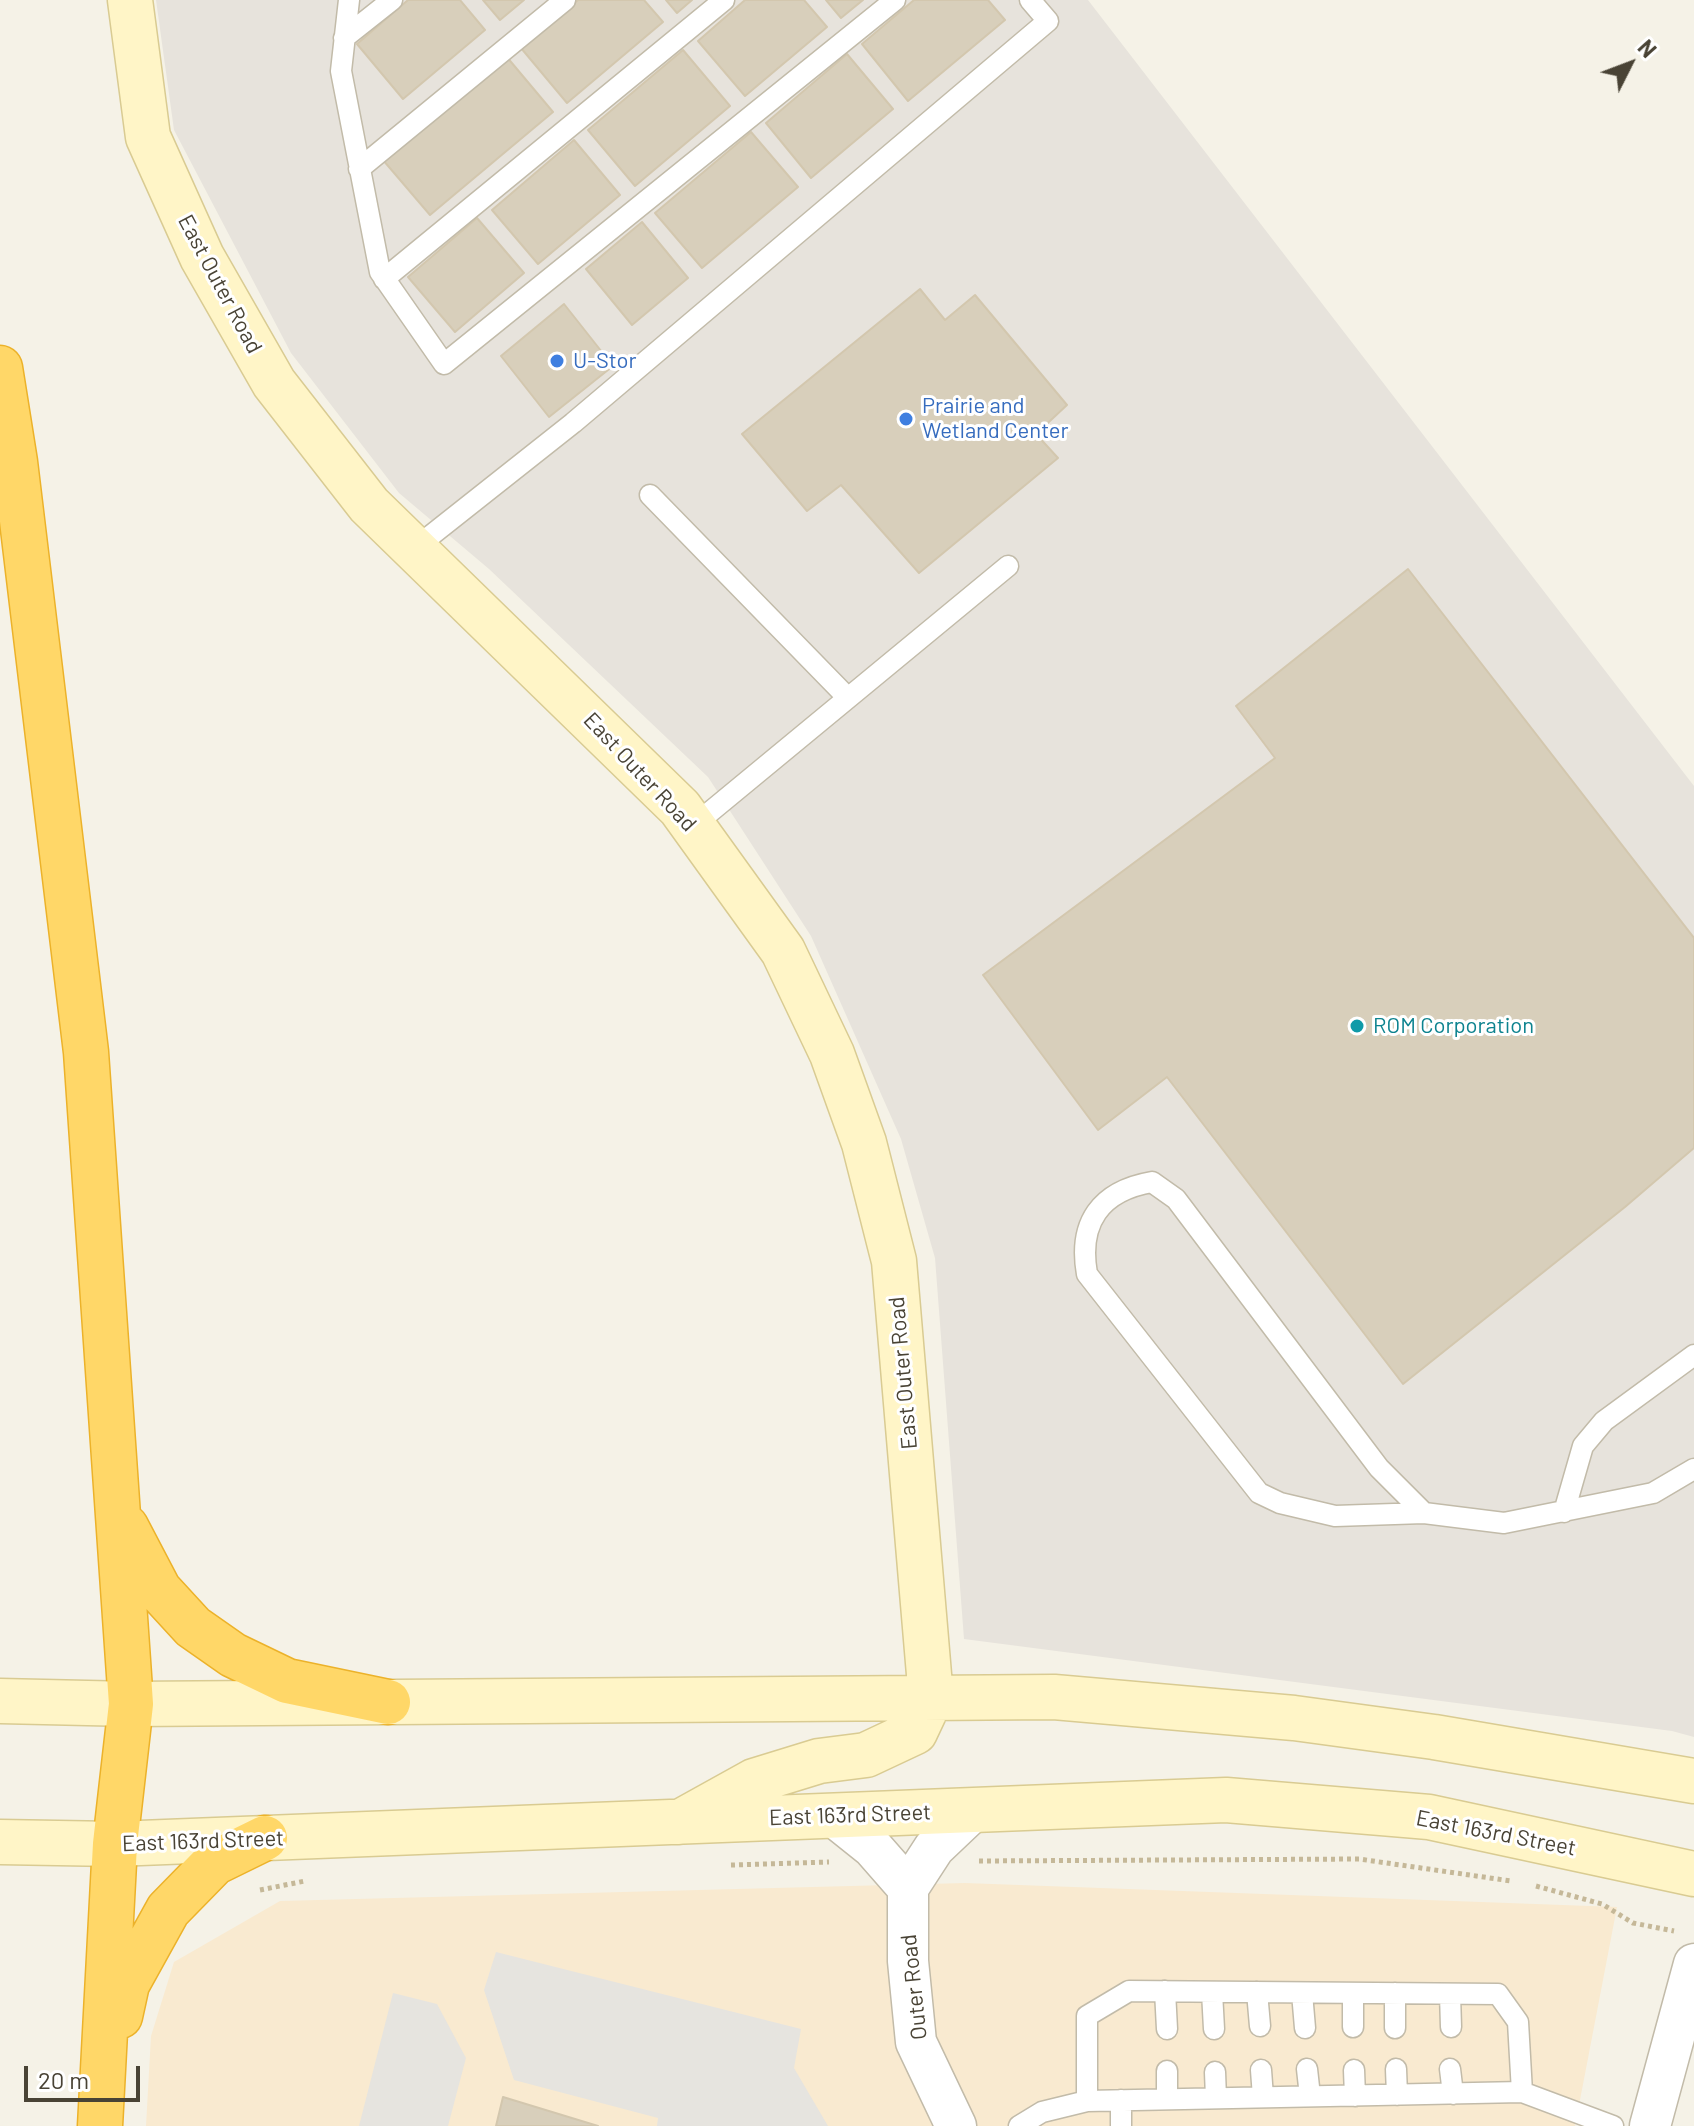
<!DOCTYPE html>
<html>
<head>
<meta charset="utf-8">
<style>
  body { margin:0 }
  #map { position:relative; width:1694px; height:2126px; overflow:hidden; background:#f5f2e7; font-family:Barlow,sans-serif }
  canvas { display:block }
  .north { position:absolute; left:1590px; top:24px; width:80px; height:80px; -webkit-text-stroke:6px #fff; paint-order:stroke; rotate:48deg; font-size:22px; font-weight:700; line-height:32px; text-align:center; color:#494335 }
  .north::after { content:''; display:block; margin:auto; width:28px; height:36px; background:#494335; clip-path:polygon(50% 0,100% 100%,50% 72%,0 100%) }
  .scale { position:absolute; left:24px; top:2066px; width:116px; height:36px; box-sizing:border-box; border:4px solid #494335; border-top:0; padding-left:10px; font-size:24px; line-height:28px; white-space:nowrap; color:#494335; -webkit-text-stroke:6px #fff; paint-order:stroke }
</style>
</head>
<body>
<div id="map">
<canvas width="1694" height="2126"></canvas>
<div class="north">N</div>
<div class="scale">20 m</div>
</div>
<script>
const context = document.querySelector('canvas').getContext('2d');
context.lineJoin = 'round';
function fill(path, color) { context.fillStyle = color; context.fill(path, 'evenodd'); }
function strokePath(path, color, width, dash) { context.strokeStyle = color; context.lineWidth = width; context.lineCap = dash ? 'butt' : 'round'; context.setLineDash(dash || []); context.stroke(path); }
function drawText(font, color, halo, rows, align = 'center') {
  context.font = font + ' Barlow,sans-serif'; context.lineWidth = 6; context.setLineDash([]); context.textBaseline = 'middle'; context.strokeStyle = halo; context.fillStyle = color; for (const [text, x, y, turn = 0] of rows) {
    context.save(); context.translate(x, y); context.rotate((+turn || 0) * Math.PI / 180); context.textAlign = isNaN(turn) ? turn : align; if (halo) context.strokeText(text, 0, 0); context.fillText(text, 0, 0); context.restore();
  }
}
const commercial = new Path2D(`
  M965,1883L1617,1907L1575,2126H146L151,2036L174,1962L280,1901Z`);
const industrial = new Path2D(`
  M156,0H1088L1694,786V1737L1672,1731L964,1639L935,1258L901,1139L811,936L708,777L489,569L399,493L291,353L174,130Z`);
const parking = new Path2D(`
  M496,1952L801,2029L794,2068L828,2126H657L658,2118L514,2080L484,1990Z
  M393,1993L437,2004L466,2058L448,2126H359Z`);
const building = new Path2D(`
  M408,0H460L485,30L403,99L357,44Z
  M483,0H524L500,20Z
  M578,0H644L663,22L567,103L521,48Z
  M666,0H692L677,13Z
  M745,0H804L827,27L745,96L698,41Z
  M826,0H863L841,18Z
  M914,0H988L1005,20L908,101L862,44Z
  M683,50L730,106L635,186L588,130Z
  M847,54L893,109L811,178L766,123Z
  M506,56L553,112L430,215L383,160Z
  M751,132L798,187L702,268L655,213Z
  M574,140L620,195L538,264L492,210Z
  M477,218L524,273L455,332L408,277Z
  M642,222L688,278L632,325L586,269Z
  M920,289L945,320L975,295L1067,405L1036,434L1058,458L919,573L841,485L807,511L742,434Z
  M564,304L613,366L549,417L501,356Z
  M1408,569L1694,938V1148L1625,1207L1403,1384L1167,1077L1098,1130L983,975L1275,758L1236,706Z
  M503,2097L598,2126H496Z`);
const path = new Path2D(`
  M979,1861L1359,1859L1511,1881
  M731,1865L829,1862
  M1536,1886L1602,1904L1633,1923L1674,1931
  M260,1890L305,1881`);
const lane = new Path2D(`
  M349,0L341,71L380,272L444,364L895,0
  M344,38L392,0
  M359,169L565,0
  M384,279L724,0
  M650,495L848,698
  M415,548L573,423L1048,21L1030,0
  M693,826L1008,566
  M1564,1512L1583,1446L1604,1421L1694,1355
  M1424,1513L1379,1468L1176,1199L1152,1182C1100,1191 1078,1223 1087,1274L1259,1493L1280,1503L1335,1516L1424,1513L1504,1523L1653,1493L1694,1469
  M1165,1991L1167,2029
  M1212,1992L1214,2029
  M1257,1992L1260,2026
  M1302,1993L1305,2028
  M1353,1993V2027
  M1450,1994L1451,2027
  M1395,2028V1993
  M1307,2069L1310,2096
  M1396,2069L1397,2095
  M1450,2069L1453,2094
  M1261,2070L1263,2097
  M1354,2070L1355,2096
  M1167,2071V2099
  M1215,2072L1216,2098
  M1121,2100V2126
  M1087,2101L1522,2092
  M1019,2126L1042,2112L1087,2101V2016L1129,1991L1498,1994L1518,2022L1522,2092L1613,2126`);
const street = new Path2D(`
  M833,1816L873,1848L908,1888
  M956,2126L916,2042L908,1961V1888L934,1848L973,1811
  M1650,2126L1694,1964`);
const secondary = new Path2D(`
  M130,0L148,137L202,257L274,383L369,505L680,808L783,951L832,1054L864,1143L894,1261L931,1698L915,1732L866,1755L819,1761L754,1781L680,1822
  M0,1701L131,1704L1054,1697L1294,1718L1434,1737L1694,1781
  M0,1842L115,1844L1226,1800L1429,1817L1694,1874`);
const highway = new Path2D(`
  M0,368L15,462L86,1052L131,1704L115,1844L100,2126
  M126,1527L159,1590L193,1627L233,1655L287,1681L388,1702
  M120,2016L127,1984L168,1910L214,1863L265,1838`);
const markers = [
  [557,361,8,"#3f7fe0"],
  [906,419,8,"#3f7fe0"],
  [1357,1026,8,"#0f9aa8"]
];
const streetNames = [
  ["East Outer Road",220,284,62],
  ["East Outer Road",640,772,47],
  ["East Outer Road",903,1373,-95],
  ["East 163rd Street",850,1815,-2],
  ["East 163rd Street",1496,1833,11],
  ["East 163rd Street",203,1841,-2],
  ["Outer Road",914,1987,-96]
];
const shopNames = [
  ["U-Stor",573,361],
  ["Prairie and",922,406],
  ["Wetland Center",922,431]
];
const cultureNames = [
  ["ROM Corporation",1373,1026]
];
fill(commercial, '#f9ead0');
fill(industrial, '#e7e3dc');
fill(parking, '#e6e4df');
fill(building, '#d8cfbb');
strokePath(building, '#d3c7ae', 2);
strokePath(lane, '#c2bba9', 23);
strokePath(street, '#c2bba9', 43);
strokePath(secondary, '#d9cb92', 47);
strokePath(highway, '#ecb22a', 47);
strokePath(path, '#c5b898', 5, [4, 4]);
strokePath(lane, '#fff', 20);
strokePath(street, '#fff', 40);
strokePath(secondary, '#fff5c7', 44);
strokePath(highway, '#ffd768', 44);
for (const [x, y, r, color] of markers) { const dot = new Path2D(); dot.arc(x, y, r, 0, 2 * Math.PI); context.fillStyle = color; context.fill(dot); strokePath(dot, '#fff', 3); }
drawText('22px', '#494335', '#fff', streetNames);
drawText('22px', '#366cbe', '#fff', shopNames, 'left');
drawText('22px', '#0d838f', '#fff', cultureNames, 'left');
</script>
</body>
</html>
